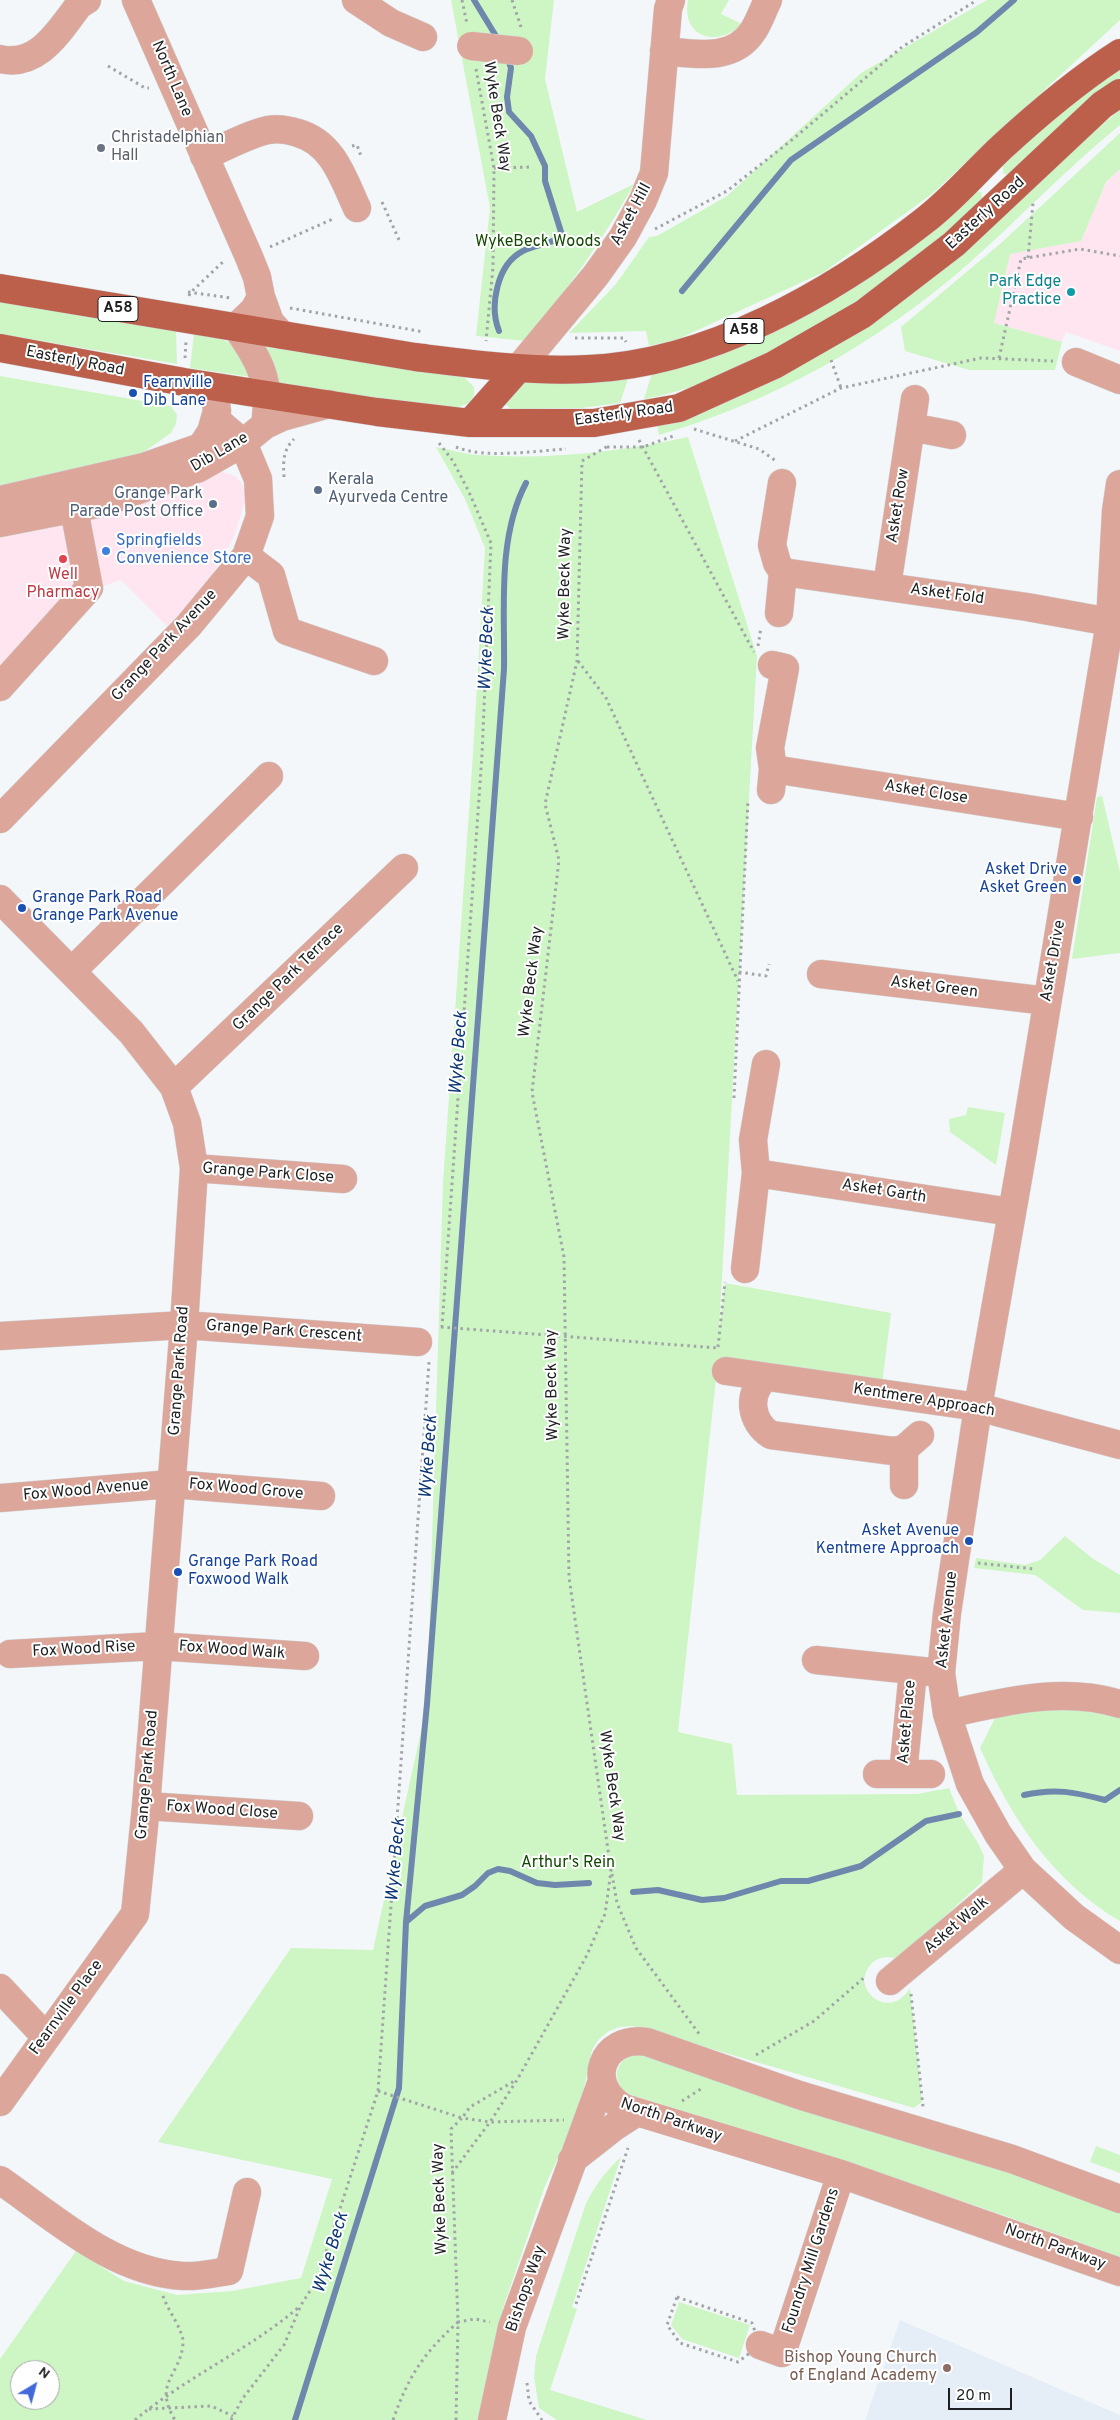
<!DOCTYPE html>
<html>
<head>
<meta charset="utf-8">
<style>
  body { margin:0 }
  #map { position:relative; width:1120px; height:2420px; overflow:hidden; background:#f4f7fa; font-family:Overpass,sans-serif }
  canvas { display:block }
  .north { position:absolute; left:10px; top:2360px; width:50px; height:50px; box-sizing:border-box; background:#fff; border:1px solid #a5a5a6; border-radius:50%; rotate:37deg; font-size:14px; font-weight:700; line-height:20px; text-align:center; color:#1e1f20 }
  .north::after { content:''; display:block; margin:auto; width:18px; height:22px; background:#4268da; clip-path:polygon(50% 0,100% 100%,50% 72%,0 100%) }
  .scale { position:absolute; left:948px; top:2388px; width:64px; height:22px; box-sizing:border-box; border:2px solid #1e1f20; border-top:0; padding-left:6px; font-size:15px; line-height:18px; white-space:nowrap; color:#1e1f20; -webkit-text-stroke:4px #fff; paint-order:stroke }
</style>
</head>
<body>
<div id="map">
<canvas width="1120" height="2420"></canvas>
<div class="north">N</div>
<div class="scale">20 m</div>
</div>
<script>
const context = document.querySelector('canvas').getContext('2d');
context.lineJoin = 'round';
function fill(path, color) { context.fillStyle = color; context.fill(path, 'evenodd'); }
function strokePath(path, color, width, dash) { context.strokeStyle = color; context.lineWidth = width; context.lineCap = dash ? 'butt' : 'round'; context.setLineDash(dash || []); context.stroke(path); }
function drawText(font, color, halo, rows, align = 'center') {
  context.font = font + ' Overpass,sans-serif'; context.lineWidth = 4; context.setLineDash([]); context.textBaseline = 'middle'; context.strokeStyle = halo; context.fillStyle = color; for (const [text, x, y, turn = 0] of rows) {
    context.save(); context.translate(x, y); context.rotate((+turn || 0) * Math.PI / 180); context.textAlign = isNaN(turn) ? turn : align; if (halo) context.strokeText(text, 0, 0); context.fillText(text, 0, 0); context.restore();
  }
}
const commercial = new Path2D(`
  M1120,169V351L1066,332L1062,342L994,323L1010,253L1081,241L1106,182Z
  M218,470L235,476L241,482L245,491V501L235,535L224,556L200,593L167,626L121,580L98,588L0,694V535Z`);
const built = new Path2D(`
  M900,2320L1120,2415V2420H865Z`);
const green = new Path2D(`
  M451,0H554L545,79L577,212L634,184C601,243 568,289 525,341L476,336L490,208Z
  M688,0H729L721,14L742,24C717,49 681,37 688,0Z
  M987,0H1120V20L932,194L824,272L676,340L649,346L646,331L569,333L616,284L649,237L657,236L727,196L861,73Z
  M1120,67V78L1106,88L1008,175L1003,173V166C1039,130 1078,95 1120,67Z
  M1120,110V125C1066,169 1019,219 967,265C878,343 772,402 659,435L657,424L745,393L1072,149Z
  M1120,133V169L1106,182L1081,241L1010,254L994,323L1062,342L1055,370H969L905,351L901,327L1001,243Z
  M975,191L981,192L983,200C892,282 767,376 644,399L652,373Z
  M0,301L176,330L177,364L0,334Z
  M194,333C232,340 236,341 252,377L190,368Z
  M260,344L463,376L474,387C476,404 464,405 451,409L275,383Z
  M0,376L171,406L177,415L176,424L171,433L138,456L0,488Z
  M628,379L620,403L581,408L511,409L505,404L506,400L520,383Z
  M688,437L757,656L719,1331L725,1283L891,1313L881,1392L726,1371L718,1360L678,1732L732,1744L737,1795L917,1794L949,1788L959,1813L978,1843L984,1856L982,1882L898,1959C880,1953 866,1962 864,1981C869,2006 897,2011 910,1988L922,2102L914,2108L633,2026L620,2027L609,2031L599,2039L592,2050L579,2112L545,2186L503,2308L478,2420H0V2359L76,2251L124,2281L177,2295L232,2291L301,2278L332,2179L158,2142L291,1948L373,1950L427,1704L443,1182L473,754L485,548L465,499L436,447C449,449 464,454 477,455C548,460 619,452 688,437ZM20,2370H50V2400H20Z
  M1102,796L1120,872V953L1072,959L1097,797Z
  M968,1107L1005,1113L996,1165L950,1132L949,1119L966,1115Z
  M1065,1536L1092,1558L1120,1575V1613L1083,1610L1035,1575L974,1568L976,1558L1025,1565L1040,1560Z
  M1029,1708L1120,1711V1921C1053,1882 1011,1818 980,1748L997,1714Z
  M636,2054L987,2163L1120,2211V2257C957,2197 794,2144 628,2094C610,2081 615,2059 636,2054Z
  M1096,2146L1120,2155V2173L1090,2162Z
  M621,2157L572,2307L577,2309L550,2390L647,2420H557L539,2408L534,2377L536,2356L585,2206C594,2186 605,2172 621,2157Z
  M679,2302L750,2325L739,2358L682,2339L671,2325Z`);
const stream = new Path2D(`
  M474,0L499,41
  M682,291L791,160L977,32L1014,0
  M499,331C489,306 497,264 523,251C535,244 552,245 562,235L545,181V166L531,136L509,112L507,97L511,68L507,57
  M1024,1795C1055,1788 1074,1792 1105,1800L1120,1790
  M633,1892L658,1890L702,1900L724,1898L781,1881H808L861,1866L926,1821L959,1814
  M406,1922L425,1906L462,1895L475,1886L488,1873L498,1869L510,1871L537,1883L555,1885L589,1883
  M295,2420L399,2088L406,1922L427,1704L504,669C505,609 497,538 526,483`);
const path = new Path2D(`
  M462,0L467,24
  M512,0L521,27
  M108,66L145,88H149
  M476,69L494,168L493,267L486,341
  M352,146L357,145L361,156
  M494,168L533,167
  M382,202L400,242
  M655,229L727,191L793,139L902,47L977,0
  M270,247L335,218
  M1028,258L1033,203
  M188,292L231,298
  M189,296L190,293L225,260
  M290,308L424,332
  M575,338H624L626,342
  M185,358L186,342
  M999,358L1021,259L1080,249L1120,256
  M831,360L841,388
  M694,429L759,449L776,461
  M639,440L754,652
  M735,441L841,388L981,358L1053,361
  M439,443L453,461L469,492L491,543L482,755L442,1327
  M456,447C485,459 534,451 566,449
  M607,447H643L676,435
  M284,477C283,462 283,450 294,439
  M758,646L761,627
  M578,661L606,698L738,981
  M739,972L766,976L769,964
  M734,1098L748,800
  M441,1327L718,1348
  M718,1347L725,1282
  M978,1563L1034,1569
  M612,1874L617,1903L636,1948L700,2035
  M911,1994L923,2107
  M756,2055L814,2021L866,1976
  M378,2091L462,2118L470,2107L516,2080
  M682,2101L704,2087
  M452,2173L490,2122L517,2080L586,1957L605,1914L611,1871L569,1577L564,1257L532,1092L559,860L545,804L577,661L582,461L608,446
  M163,2296C167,2309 184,2331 183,2343C181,2376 152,2382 175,2420
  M677,2297L752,2323L760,2345L738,2362L680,2343L667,2325Z
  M576,2304L628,2148
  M527,2383L529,2401L542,2420
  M149,2409L211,2406L233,2416
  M135,2420C186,2377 249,2350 299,2307
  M231,2420L243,2398L284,2345L301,2305L317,2280L378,2091L429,1362
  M393,2420C409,2375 423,2354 458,2322L451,2129L462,2118L490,2122L564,2120
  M456,2420L458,2322L475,2319L490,2322`);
const minor = new Path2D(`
  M136,0L249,257L257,277L261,297
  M356,0L391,23L423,37
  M664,51C695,54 733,62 753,31C759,22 763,10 768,0
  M0,59C38,68 59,31 79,5L87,0
  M204,156C224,148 248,134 268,130C278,128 289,130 298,133C333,143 343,178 357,208
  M1076,362L1120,380
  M518,369L596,275L623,237L643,200L654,173L668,9L671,0
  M266,417C270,378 258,358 236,327L254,310L261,297L270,322L282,335
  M911,427L952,435
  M1120,484L1116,511L1110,622L1023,1150L978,1407L947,1613L941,1673L947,1714L970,1784L998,1834L1023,1870L1074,1917L1120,1950
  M0,500L144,467L201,447L211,432L217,411L216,403
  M0,523L102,503L199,468L243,443L265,425L282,417L329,404
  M246,556L271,575L287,631L374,661
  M783,572L1027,607L1110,622
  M887,586L915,399
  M779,613L783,572L777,563L772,545L782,483
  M0,687L89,588L74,509
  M773,769L1079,817
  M771,790L773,769L770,748L785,668L772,665
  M0,819L189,625L246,556L260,516L258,479L243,443L215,419
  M0,899L131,1032L174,1087L187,1123L194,1168L184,1325L146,1806L135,1914L0,2102
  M73,970L269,776
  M821,974L1047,1001
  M766,1064L753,1140L756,1173L1011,1212
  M174,1087L404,868
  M194,1168L343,1179
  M745,1269L756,1173
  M0,1336L184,1325L418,1342
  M726,1371L978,1407L1120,1445
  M767,1377C746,1392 750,1422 771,1435L893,1451L904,1449L920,1435
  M904,1449V1485
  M0,1498L171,1484L321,1496
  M10,1654L158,1646L305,1656
  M816,1660L941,1673
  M947,1714C1004,1702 1062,1686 1120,1704
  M877,1774H931
  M903,1774L913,1671
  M146,1806L299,1816
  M890,1981L1023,1870
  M0,1988L46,2037
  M572,2160L614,2127L637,2112
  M0,2180C55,2218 113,2272 183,2276C198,2277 214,2273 229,2271L247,2192
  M1120,2199L1012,2159L799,2095L647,2042C601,2035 584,2085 624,2108L841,2174L1120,2272
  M760,2345L782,2353L841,2174
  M492,2420L512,2327L602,2081`);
const major = new Path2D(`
  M0,288L415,357C472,364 530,372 588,369C708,364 832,293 924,221C953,199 977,170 1003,146C1040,112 1078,80 1120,53
  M0,348L184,382L377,412L470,423H594L679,408L774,365L863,314L954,244L1102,105L1120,93
  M470,423L518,369`);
const minorBridge = new Path2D(`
  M471,46L519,51`);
const markers = [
  [101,148,5,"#6b7280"],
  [1071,292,5,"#0f9aa8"],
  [133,393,5,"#1a4fb4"],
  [318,490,5,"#5c6f8a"],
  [213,504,5,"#5c6f8a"],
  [106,551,5,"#3f7fe0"],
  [63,559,5,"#e0444e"],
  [1077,880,5,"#1a4fb4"],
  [22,908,5,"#1a4fb4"],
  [969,1541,5,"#1a4fb4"],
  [178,1572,5,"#1a4fb4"],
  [947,2368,5,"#8d6e63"]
];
const shields = [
  [118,309,40],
  [744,331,40]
];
const shieldNames = [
  ["A58",118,309],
  ["A58",744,331]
];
const streetNames = [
  ["North Lane",171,79,67],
  ["Wyke Beck Way",496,117,81],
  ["Easterly Road",986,214,-42],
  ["Asket Hill",632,215,-62],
  ["Easterly Road",75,362,11],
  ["Easterly Road",624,415,-8],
  ["Dib Lane",220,453,-30],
  ["Asket Row",899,506,-81],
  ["Wyke Beck Way",566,584,-89],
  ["Asket Fold",947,595,8],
  ["Grange Park Avenue",165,646,-47],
  ["Asket Close",926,793,9],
  ["Asket Drive",1054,961,-80],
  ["Grange Park Terrace",289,978,-44],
  ["Wyke Beck Way",532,982,-83],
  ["Asket Green",934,988,7],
  ["Grange Park Close",268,1174,4],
  ["Asket Garth",884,1192,9],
  ["Grange Park Crescent",284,1332,4],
  ["Grange Park Road",180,1371,-86],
  ["Wyke Beck Way",553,1385,-91],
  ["Kentmere Approach",924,1401,9],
  ["Fox Wood Grove",246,1490,5],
  ["Fox Wood Avenue",86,1491,-5],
  ["Asket Avenue",948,1620,-84],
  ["Fox Wood Rise",84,1650,-3],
  ["Fox Wood Walk",232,1651,4],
  ["Asket Place",908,1722,-85],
  ["Grange Park Road",148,1775,-85],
  ["Wyke Beck Way",611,1786,82],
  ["Fox Wood Close",222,1811,4],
  ["Asket Walk",957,1926,-40],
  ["Fearnville Place",67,2008,-54],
  ["North Parkway",671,2121,19],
  ["Wyke Beck Way",441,2199,-92],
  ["North Parkway",1055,2248,20],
  ["Foundry Mill Gardens",812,2261,-72],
  ["Bishops Way",527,2289,-71]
];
const worshipNames = [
  ["Christadelphian",111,139],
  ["Hall",111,157]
];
const parkNames = [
  ["WykeBeck Woods",538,243],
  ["Arthur's Rein",568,1864]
];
const cultureNames = [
  ["Park Edge",1061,283],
  ["Practice",1061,301]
];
const transitNames = [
  ["Fearnville",143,384],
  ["Dib Lane",143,402],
  ["Asket Drive",1067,871,"right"],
  ["Asket Green",1067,889,"right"],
  ["Grange Park Road",32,899],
  ["Grange Park Avenue",32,917],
  ["Asket Avenue",959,1532,"right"],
  ["Kentmere Approach",959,1550,"right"],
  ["Grange Park Road",188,1563],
  ["Foxwood Walk",188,1581]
];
const serviceNames = [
  ["Kerala",328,481],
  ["Ayurveda Centre",328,499],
  ["Grange Park",203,495,"right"],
  ["Parade Post Office",203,513,"right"]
];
const shopNames = [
  ["Springfields",116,542],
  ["Convenience Store",116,560]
];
const healthNames = [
  ["Well",63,576],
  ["Pharmacy",63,594]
];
const educationNames = [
  ["Bishop Young Church",937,2359],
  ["of England Academy",937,2377]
];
const waterNames = [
  ["Wyke Beck",488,649,-88],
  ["Wyke Beck",460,1053,-86],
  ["Wyke Beck",430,1457,-86],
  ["Wyke Beck",397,1860,-85],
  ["Wyke Beck",332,2253,-73]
];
fill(commercial, '#fee5ef');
fill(built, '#e5eef7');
fill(green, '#cdf6c4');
strokePath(stream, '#6f87ad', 6);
strokePath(minor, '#d2d4d7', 29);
strokePath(major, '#d2d4d7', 29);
strokePath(path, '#a2a5a7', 3, [2.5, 4]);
strokePath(minor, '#dca79a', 28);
strokePath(major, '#bd604b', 28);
strokePath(minorBridge, '#d2d4d7', 29, []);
strokePath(minorBridge, '#dca79a', 28);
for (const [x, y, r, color] of markers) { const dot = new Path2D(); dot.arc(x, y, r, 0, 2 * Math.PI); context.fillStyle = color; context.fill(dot); strokePath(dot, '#fff', 2); }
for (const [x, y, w] of shields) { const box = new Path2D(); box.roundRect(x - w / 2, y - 12.5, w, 25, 4); context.fillStyle = '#fff'; context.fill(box); strokePath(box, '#1e1f20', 1); }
drawText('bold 15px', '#1e1f20', null, shieldNames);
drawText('16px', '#1e1f20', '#fff', streetNames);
drawText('16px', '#5b616d', '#fff', worshipNames, 'left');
drawText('16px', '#124a00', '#fff', parkNames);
drawText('16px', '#0d838f', '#fff', cultureNames, 'right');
drawText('16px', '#164399', '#fff', transitNames, 'left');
drawText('16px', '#4e5e75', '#fff', serviceNames, 'left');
drawText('16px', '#366cbe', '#fff', shopNames, 'left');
drawText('16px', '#be3a42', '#fff', healthNames);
drawText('16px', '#785e54', '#fff', educationNames, 'right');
drawText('italic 18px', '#0f3876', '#fff', waterNames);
</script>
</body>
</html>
